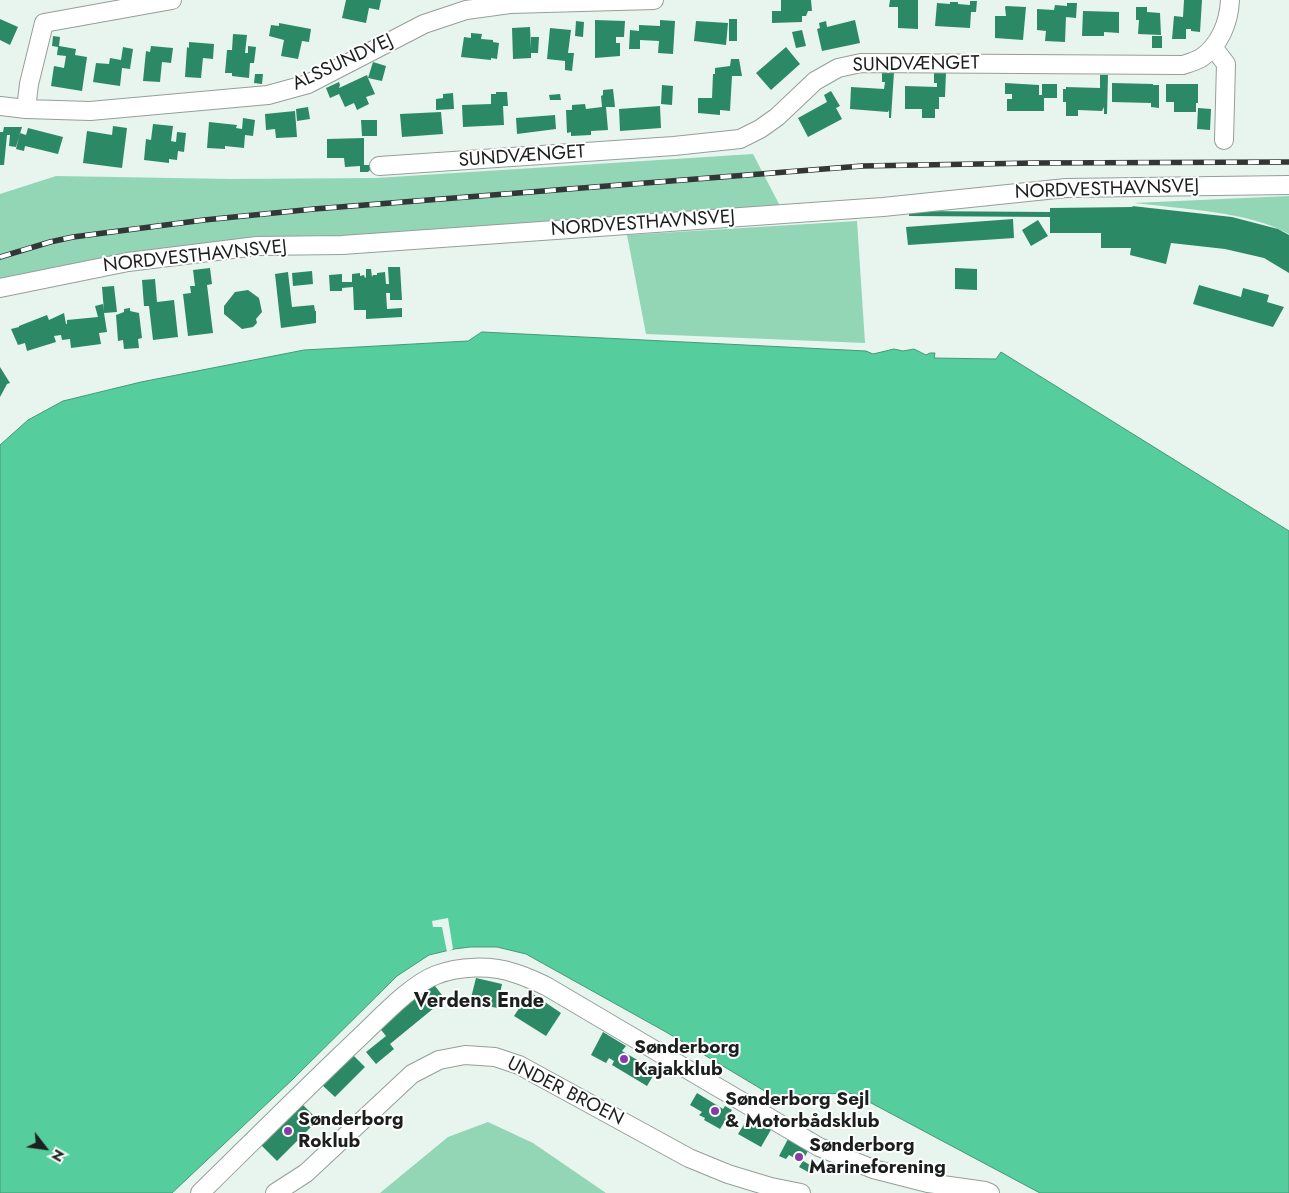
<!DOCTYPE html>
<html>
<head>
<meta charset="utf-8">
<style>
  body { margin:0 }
  #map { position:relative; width:1289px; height:1193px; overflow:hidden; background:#e8f4ee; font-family:Jost,sans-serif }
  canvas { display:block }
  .north { position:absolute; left:20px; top:1123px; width:50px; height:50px; -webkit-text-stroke:4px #fff; paint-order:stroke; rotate:120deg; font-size:14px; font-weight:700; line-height:20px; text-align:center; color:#1b1f1d }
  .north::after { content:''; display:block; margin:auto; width:18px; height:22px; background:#1b1f1d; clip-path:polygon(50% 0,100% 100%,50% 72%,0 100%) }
</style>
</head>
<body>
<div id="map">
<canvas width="1289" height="1193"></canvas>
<div class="north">N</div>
</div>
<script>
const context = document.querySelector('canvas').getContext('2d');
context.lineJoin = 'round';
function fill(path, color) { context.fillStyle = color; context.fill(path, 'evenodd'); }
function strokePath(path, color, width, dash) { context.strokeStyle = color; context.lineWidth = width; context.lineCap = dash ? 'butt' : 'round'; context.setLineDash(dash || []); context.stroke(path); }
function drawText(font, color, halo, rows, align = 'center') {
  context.font = font + ' Jost,sans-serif'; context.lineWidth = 4; context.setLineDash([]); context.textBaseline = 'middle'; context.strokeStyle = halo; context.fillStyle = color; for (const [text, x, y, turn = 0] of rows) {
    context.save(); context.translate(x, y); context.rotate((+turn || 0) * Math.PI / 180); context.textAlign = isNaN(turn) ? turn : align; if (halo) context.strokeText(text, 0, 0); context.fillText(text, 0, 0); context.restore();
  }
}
const green = new Path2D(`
  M753,154L780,206L455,231L131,252L0,279V194L56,176L231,179L376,178Z
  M1289,196V234C1247,211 1182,209 1134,203Z
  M857,221L865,343L646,334L627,235Z
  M488,1122L533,1143L606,1193H380L448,1137Z`);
const water = new Path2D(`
  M482,332L866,351L873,354L894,349L903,351L914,349L926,355L930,353H935L934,358L996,359L1001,352L1289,531V1193H1040L858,1096L849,1093L773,1096L666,1032L526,954L497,947H470L454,949L429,955L397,976L292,1080L172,1193H0V445L28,420L63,401L141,382L304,350L468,341Z`);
const pier = new Path2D(`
  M448,918L453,949L447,952L442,927H433L432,921Z`);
const building = new Path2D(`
  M346,0H381L379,10L369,8L366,23L342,18Z
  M781,0H811L812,11H808L806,16H802V22L772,23V11H781Z
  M890,0H918V29L898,28V7H889Z
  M1184,0H1202L1200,32L1191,31V29H1186V39H1172L1174,16L1183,17Z
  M970,1H977L976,12H971L970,28L935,26L937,3L950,4V2H958V4L970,5Z
  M1067,3H1077L1076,18L1066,17L1065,42L1045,41L1046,31L1037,30V9L1054,10L1055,5L1067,6Z
  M1006,6L1026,7L1023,40L995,38V16H1006L1005,7Z
  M1136,7H1147V12L1160,13L1161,35L1138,34L1139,20H1136Z
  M1083,11L1119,12V33L1104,32V36H1082Z
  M0,19L18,27L10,45L0,40Z
  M729,19H737V41H729Z
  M595,20L625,21L624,37H616V43H620V56L595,58Z
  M660,20L675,21L673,54L658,53L659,41L640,40V49H629L630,30L639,31V25L660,26Z
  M855,20L860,43L822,51L817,29L820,28L819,23L826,21L827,27Z
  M576,21L584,22L583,37L575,36Z
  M696,21L728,23L726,45L694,41Z
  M279,23L311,29L309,42L302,41L298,59L281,56L284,40L269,36L271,25L279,26Z
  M530,27L531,49V37H539L538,53H531V58L513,59L512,28Z
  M550,28L571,30L568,53H574L572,71L565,70V61L547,59Z
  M802,30L806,46L796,48L792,32Z
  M471,33L482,34L481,39L493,40V42L499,43L497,59L491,58V60L461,57L464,37L471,38Z
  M233,34L247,35L245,53H248V46L256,47L254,63H250L249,78L232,76V73H225L227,50H232Z
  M53,36L60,37L59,46L76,49L75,55L87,57L82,91L51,86L54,66L64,68L66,56L57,55L58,47L52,46Z
  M1152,36H1162V48H1152Z
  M189,42L214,44L213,59L203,58L201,78L185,77L187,47L189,48Z
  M151,46L173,48L171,63L162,62L160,82L143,81L146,51L150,52Z
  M123,47L133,49L130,69L122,68L120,86L93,82L96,63L109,64L110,58L121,60Z
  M786,47L800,64L771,90L756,73Z
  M731,59H739L742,76H732L730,111L720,110V115L698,113V98H712L713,74H715V68L730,66Z
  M373,62L386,66L382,81L368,78L375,94L366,97L369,104L357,110L354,103L345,107L339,94L330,98L326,88L339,82L340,85L339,88L367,75L368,78Z
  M882,72H894L891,118H889V110L888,112L850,109L851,87L884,89L885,82H882Z
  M934,72L946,73L945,97H939V109H935V118H922V109H905V86L937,87V83H934Z
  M255,74H263L262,84L254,83Z
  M1100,75H1108L1107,114H1104V107L1102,111L1078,110V116H1066V102H1063V89H1066V87L1100,88Z
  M1005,83L1039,85V95H1042V84H1057V98H1044V111H1007V99H1012V94H1005Z
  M1112,83L1153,84V85H1159V108L1151,107V103L1112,102Z
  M1166,84H1198V103H1196V112H1174V102H1166Z
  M662,85L673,86L672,105L661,104Z
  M613,89L615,107H606L608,130L591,131V135L571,136V132L567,133L566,110H572V105L585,104L586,109L602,107L601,96L603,95V90Z
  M831,91L840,106L836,108L842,119L808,137L798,118L827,102L824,95Z
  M496,92H507L508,106H503L504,125L463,127L462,105L491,104V94H496Z
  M453,93L454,109L436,110V99L443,98V94Z
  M560,94L561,100H550L549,95Z
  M660,106L661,128L620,131L619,109Z
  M308,107L310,119L297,121L296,109Z
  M1198,108L1211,109L1210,130L1197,129Z
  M295,111L297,137L276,138L275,129L266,130L265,114Z
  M441,112L443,134L402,137L400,114Z
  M555,115L556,129L517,134L516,118Z
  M243,118L255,120L253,136L245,135L244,148L225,146V149L207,148L209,122L237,125L236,128L242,129Z
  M361,120H377V136H362Z
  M153,124L173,126L171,141L176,142L177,132L186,133L184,152L178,151L177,160L169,159V163L144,160L146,139L151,140Z
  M113,126L127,128L122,168L83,163L87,131L112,135Z
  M4,127H22L16,147L9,146L10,135H7L4,165H0V132H3Z
  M28,128L63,137L58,154L25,146L24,151L16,149L20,133L26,135Z
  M364,138V165H370V170L368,172H360V166L345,167L344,158H327V139Z
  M1132,206L1232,217L1278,229L1289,235V273L1264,258L1225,249L1171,243L1166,264L1130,255L1131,248H1101V233H1050V217L909,216V211L1050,212V208L1133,207Z
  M1013,219L1014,238L908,245L906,227Z
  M1038,220L1048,236L1031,246L1022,230Z
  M388,267H400L402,300H390V293H386L387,309L402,308V317L366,319V310H354L353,287L342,288V291H330L329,275L342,274V282H352V274L360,273V276L364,275L365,278L366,277V269H371L372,277L373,275H377V273L385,272L386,284H389Z
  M210,268L212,284L207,285L213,333L188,336L183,294L191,293L190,286H195L193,270Z
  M955,268L977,269V290L955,289Z
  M312,271L313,284L293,286L292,273Z
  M288,272L292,307L314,305L315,311H316V323L281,328L275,274Z
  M155,279L157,302L174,300L178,337L153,340L149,306H144L142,280Z
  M1199,285L1241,297L1243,288L1269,295L1267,302L1284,307L1273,327L1193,304Z
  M114,286L117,312L104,313L107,332L99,333L101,344L71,348L70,339L62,340L61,335L54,336L56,342L27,351L25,343L18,345L11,329L19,327V326L47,315L49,320L64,313L66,324H67V320L98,317L95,306L103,304L104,311L102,287Z
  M248,290L259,298L262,312L256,319L257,323L253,327L242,329L224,314V306L235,292Z
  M130,308V311L139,313L142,338L138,339L139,348L124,349L123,340L118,341L116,315L124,312V309Z
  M0,367L10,383L7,384L0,397Z
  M476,978L502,984L497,1008L470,1002Z
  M432,982L445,999L390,1044L394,1049L376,1064L366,1052L386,1036L378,1026Z
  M530,992L561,1013L546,1036L514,1016Z
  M603,1032L626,1046L622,1051L656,1071L647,1086L612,1065L614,1061L609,1058L606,1063L591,1055Z
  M351,1053L365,1067L335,1097L321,1084Z
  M697,1093L723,1109L725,1106L732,1110L720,1129L704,1120L705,1118L699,1115L702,1112L690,1105Z
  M300,1102L318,1120L277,1161L259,1143Z
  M750,1115L772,1128L761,1147L738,1134Z
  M788,1139L808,1151L802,1162L789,1155L786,1159L779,1156Z
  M803,1161L812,1166L808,1172L799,1167Z`);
const minor = new Path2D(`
  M1213,47L1226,64L1224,140
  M0,106L26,109L90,111L268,95L308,84L424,24L466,10L510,4L654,0
  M26,109L29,84L44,23L172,0
  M379,166L674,146L740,139L760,129L777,117L815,81L838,68L861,63L1183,65C1189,63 1196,61 1201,58C1220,45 1229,22 1230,0
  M0,288L128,262L257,246L342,245L883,207L1066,188L1289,185
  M200,1193C254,1140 308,1086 363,1034C382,1016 412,984 436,975C459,966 491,965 514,973C525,976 535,981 546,986L819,1147L873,1169L928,1183L985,1191L990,1193
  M275,1193L306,1173L412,1074L439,1060L465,1055L495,1057L519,1065L689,1158L728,1174L771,1187L801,1193`);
const rail = new Path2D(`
  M0,257L50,242L73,237L204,220L314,209L862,166L1035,163L1289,162`);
const markers = [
  [624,1059,5,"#883aab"],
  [715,1111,5,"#883aab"],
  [288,1131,5,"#883aab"],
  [799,1157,5,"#883aab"]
];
const streetNames = [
  ["ALSSUNDVEJ",343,63,-25],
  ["SUNDVÆNGET",916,65,-1],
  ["SUNDVÆNGET",522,157,-4],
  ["NORDVESTHAVNSVEJ",1107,190,-2],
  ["NORDVESTHAVNSVEJ",643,224,-4],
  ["NORDVESTHAVNSVEJ",195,257,-6],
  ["UNDER BROEN",565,1092,27]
];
const poiNames = [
  ["Sønderborg",634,1048],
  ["Kajakklub",634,1070],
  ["Sønderborg Sejl",725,1100],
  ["& Motorbådsklub",725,1122],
  ["Sønderborg",298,1120],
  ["Roklub",298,1142],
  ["Sønderborg",809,1146],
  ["Marineforening",809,1168]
];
const neighbourhoodNames = [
  ["Verdens Ende",479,1002]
];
fill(green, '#92d6b6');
fill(water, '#56cd9d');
strokePath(water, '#497', 1);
fill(pier, '#e8f4ee');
fill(building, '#2c8965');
strokePath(minor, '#949f99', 20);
strokePath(minor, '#fff', 18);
strokePath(rail, '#323634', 5.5);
strokePath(rail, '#fff', 4, [11]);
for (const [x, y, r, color] of markers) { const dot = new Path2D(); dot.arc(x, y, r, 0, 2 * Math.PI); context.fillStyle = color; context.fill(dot); strokePath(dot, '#fff', 2); }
drawText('19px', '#1b1f1d', '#fff', streetNames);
drawText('bold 19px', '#1b1f1d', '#fff', poiNames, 'left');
drawText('bold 20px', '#1b1f1d', '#fff', neighbourhoodNames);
</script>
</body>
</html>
